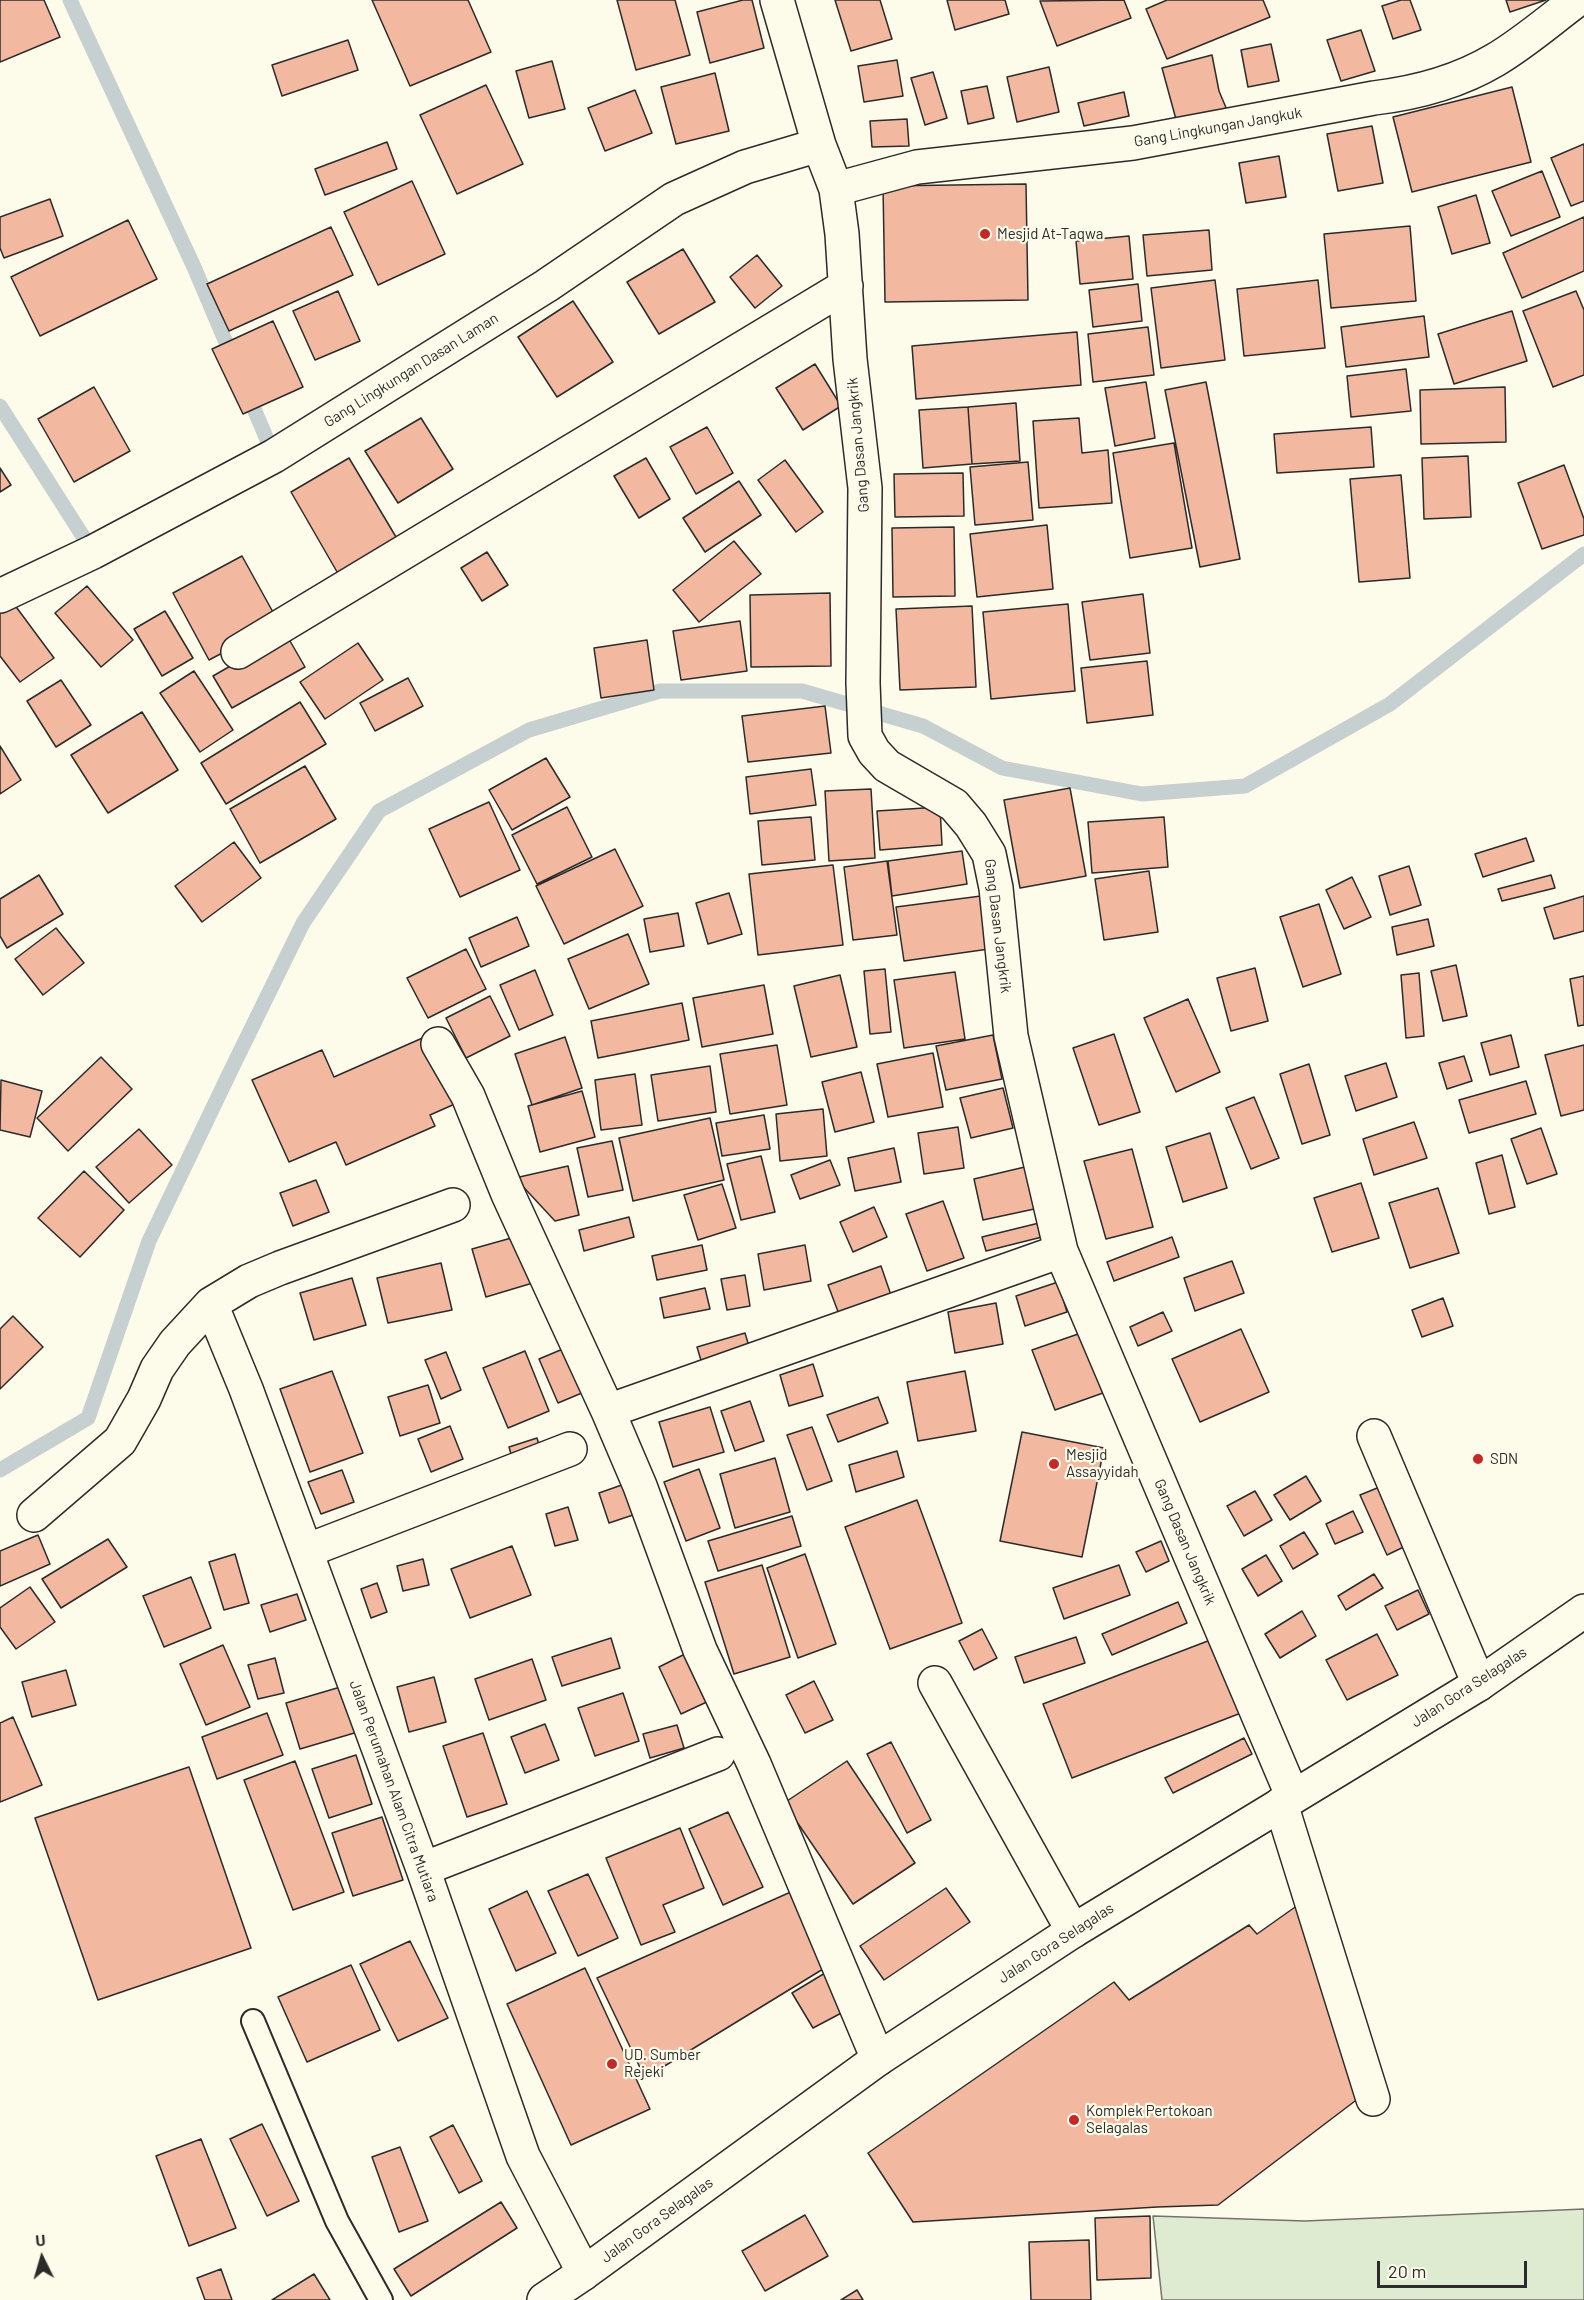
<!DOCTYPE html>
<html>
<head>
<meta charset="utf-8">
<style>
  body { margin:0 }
  #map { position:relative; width:1584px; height:2300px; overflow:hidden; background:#fdfbea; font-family:Barlow,sans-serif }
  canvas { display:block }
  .north { position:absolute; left:12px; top:2228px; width:60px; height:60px; -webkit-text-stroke:4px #fdfbea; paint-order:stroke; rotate:355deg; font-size:16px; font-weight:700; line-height:24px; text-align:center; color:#2b2b2b }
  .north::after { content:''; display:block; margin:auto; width:21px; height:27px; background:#2b2b2b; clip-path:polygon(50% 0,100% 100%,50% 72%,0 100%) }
  .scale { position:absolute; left:1377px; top:2261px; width:150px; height:27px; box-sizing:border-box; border:3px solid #2b2b2b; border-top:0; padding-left:8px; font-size:18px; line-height:21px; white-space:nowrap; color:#2b2b2b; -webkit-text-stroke:4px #fdfbea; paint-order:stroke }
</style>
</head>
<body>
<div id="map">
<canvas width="1584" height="2300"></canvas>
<div class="north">U</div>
<div class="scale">20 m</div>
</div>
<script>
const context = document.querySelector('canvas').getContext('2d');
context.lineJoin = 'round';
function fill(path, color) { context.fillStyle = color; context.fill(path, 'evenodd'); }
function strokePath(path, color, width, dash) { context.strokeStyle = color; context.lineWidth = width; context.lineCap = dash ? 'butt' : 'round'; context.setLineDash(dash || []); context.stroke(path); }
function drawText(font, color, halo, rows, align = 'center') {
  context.font = font + ' Barlow,sans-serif'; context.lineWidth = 4.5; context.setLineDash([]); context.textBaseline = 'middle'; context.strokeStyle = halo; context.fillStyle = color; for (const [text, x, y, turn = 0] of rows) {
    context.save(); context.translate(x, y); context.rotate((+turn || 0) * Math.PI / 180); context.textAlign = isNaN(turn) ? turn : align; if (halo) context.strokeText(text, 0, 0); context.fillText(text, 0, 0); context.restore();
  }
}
const green = new Path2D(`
  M1584,2209V2300H1162L1153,2216L1305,2221Z`);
const stream = new Path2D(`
  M70,0L194,267L233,359
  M246,390L274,456
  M0,406L93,552
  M0,1470L88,1418L149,1241L231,1070L303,923L379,811L529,730L660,691H802L923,726L1002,768L1142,794L1245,786L1390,704L1584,554`);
const building = new Path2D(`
  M0,0H44L60,37L0,62Z
  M372,0H468L491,52L410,86Z
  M617,0H675L690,55L636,70Z
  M743,0H752L764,48L710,63L697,12Z
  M835,0H880L892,39L851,51Z
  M947,0H1005L1009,14L955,30Z
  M1124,0L1131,18L1057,46L1040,1Z
  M1167,0H1263L1270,17L1167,59L1146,9Z
  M1401,0H1410L1421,30L1393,39L1382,6Z
  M1506,0H1546L1510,12Z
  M1361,30L1375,71L1341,81L1327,40Z
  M348,40L358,70L282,96L272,65Z
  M1271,44L1279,81L1248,87L1241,50Z
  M1212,55L1219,91L1227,110L1177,123L1162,68Z
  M897,60L903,96L864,102L858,66Z
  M552,61L565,109L529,118L516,71Z
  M1049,67L1059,112L1017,122L1007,77Z
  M933,72L947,118L925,125L911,78Z
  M715,73L729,131L676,144L661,87Z
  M486,85L523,164L457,194L420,115Z
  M987,86L994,118L968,124L961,91Z
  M1512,87L1531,162L1412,192L1393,117Z
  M635,90L652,133L605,151L588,108Z
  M1124,92L1129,116L1084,126L1078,103Z
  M907,119L909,146L872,147L870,121Z
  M1372,126L1383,183L1338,191L1327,134Z
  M387,142L397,169L325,195L315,169Z
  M1584,144V201L1571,206L1551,158Z
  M1279,156L1286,197L1246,203L1239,163Z
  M1542,171L1560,217L1511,236L1492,191Z
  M412,181L445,254L378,285L344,212Z
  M1026,184L1028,300L885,302L883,186Z
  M1476,195L1490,243L1452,254L1438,207Z
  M50,199L63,236L4,258L0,248V217Z
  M1584,217V271L1522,298L1503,253Z
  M128,220L157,279L40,336L11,277Z
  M1410,226L1416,301L1331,308L1324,234Z
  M331,227L353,275L229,331L207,284Z
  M1209,230L1212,270L1147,276L1143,235Z
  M1129,236L1133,279L1080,284L1076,241Z
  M683,249L715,302L659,334L627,282Z
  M757,255L782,286L755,308L730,277Z
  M1215,280L1225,360L1161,368L1151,288Z
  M1318,280L1325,348L1244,356L1237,289Z
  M1138,284L1142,321L1093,327L1089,290Z
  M338,291L360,341L315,360L293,311Z
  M1576,291L1584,310V375L1553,387L1523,311Z
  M573,301L613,362L557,397L518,337Z
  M1512,311L1527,361L1454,384L1438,334Z
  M1424,316L1429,357L1346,367L1341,327Z
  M273,321L303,387L243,414L212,349Z
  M1148,327L1154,375L1093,382L1088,334Z
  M1077,332L1081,385L916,399L912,346Z
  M815,364L841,406L803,430L776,388Z
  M1406,369L1411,411L1351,417L1347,376Z
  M1146,382L1155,438L1115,446L1105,388Z
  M1206,382L1240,559L1200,567L1165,390Z
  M94,387L130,451L74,482L38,419Z
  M1505,387L1506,442L1421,444L1420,390Z
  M1016,403L1020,461L972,464L968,407Z
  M968,407L972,464L923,468L919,410Z
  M421,418L453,469L398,503L365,451Z
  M1079,418L1082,453L1108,450L1112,503L1039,508L1033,421Z
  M707,427L733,473L696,494L670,447Z
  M1371,427L1374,467L1277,473L1274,434Z
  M1174,443L1192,548L1130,558L1113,453Z
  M1468,456L1471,517L1424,519L1422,458Z
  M349,458L399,542L340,577L291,492Z
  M646,458L670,499L639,518L614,476Z
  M785,460L823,512L796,532L758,480Z
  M1028,462L1033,520L975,525L970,467Z
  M1564,465L1584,519V535L1542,549L1518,483Z
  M0,468L11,485L0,492Z
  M963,473L964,516L895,517L894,474Z
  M1401,475L1410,578L1359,582L1350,479Z
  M739,481L761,515L705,552L683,518Z
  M1047,525L1053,589L977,597L970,534Z
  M954,527L955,596L893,597L892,528Z
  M734,541L761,574L699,622L673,590Z
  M487,552L508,585L482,601L461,568Z
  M242,556L279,623L209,660L173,593Z
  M87,586L133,640L101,667L55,613Z
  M830,593L831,666L751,667L750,595Z
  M1143,594L1150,653L1090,660L1082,602Z
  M11,600L54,658L20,682L0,656V608Z
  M1068,604L1075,691L991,699L983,612Z
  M972,606L976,687L900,690L896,609Z
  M165,611L193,658L162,676L134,629Z
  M740,621L747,671L681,680L673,631Z
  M286,634L305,667L232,708L213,676Z
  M647,640L654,690L601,698L594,648Z
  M358,643L383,680L325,719L300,682Z
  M1147,661L1153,715L1087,723L1081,668Z
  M194,671L233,730L200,752L160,693Z
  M408,678L423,706L375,731L360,703Z
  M61,680L91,725L56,747L27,701Z
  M300,702L326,744L226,804L201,763Z
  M825,706L831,753L748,762L742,716Z
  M142,712L178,770L108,813L71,755Z
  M0,746L21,780L0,794Z
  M546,758L570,797L512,830L489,790Z
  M305,766L336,819L260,863L230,809Z
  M811,769L816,805L750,814L746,777Z
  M1070,788L1086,876L1020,888L1004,800Z
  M871,789L875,858L829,861L825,791Z
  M489,802L520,870L460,897L429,829Z
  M567,807L592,857L537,884L512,835Z
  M940,807L942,845L880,850L877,811Z
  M811,817L815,860L762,865L758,821Z
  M1164,817L1168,867L1092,873L1088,822Z
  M1526,838L1534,861L1483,877L1475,854Z
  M234,842L261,878L202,922L175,886Z
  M615,849L643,906L564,944L536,886Z
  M962,851L967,884L892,896L888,861Z
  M887,861L897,935L853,940L844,867Z
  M833,865L843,945L758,955L749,874Z
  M1409,866L1421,905L1390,915L1379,876Z
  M1149,871L1158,932L1104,940L1095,879Z
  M39,875L63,914L7,948L0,936V899Z
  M1551,875L1555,888L1502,901L1498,889Z
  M1352,877L1371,917L1344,929L1326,890Z
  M729,893L742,934L708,944L696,903Z
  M981,896L989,949L904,961L896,907Z
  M1584,896V931L1554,939L1544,908Z
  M1319,904L1341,974L1303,987L1280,917Z
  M678,913L684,946L650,952L644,919Z
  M517,917L529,946L481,967L469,938Z
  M1428,919L1434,946L1397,955L1392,927Z
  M56,928L84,963L43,995L15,959Z
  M628,934L649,984L589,1009L568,959Z
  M466,949L486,989L428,1018L407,978Z
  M1456,965L1467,1016L1443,1021L1431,971Z
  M1255,968L1268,1021L1231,1031L1217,978Z
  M885,969L891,1032L870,1034L864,971Z
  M535,970L553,1015L519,1030L500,985Z
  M955,972L965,1039L904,1048L894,980Z
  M1419,973L1424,1036L1406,1038L1401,975Z
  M840,975L857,1047L811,1057L794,986Z
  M1584,976V1025L1578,1026L1570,979Z
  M764,985L773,1034L702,1047L693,998Z
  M490,996L510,1036L466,1058L446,1018Z
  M1188,999L1220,1072L1176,1092L1144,1018Z
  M682,1003L689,1040L598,1058L591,1021Z
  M1114,1034L1140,1112L1099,1125L1073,1048Z
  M993,1035L1002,1079L946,1090L936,1046Z
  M1511,1035L1519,1067L1490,1075L1481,1043Z
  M427,1036L457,1103L430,1115L435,1126L346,1165L336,1142L289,1162L252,1080L322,1050L334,1077Z
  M565,1037L582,1088L532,1105L515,1054Z
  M777,1045L787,1105L730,1114L720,1054Z
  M1584,1045V1110L1561,1116L1545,1055Z
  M933,1053L943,1107L888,1117L877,1064Z
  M1464,1056L1472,1081L1447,1089L1439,1063Z
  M101,1057L132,1089L68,1151L37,1118Z
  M1386,1063L1397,1097L1356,1111L1345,1076Z
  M1309,1064L1330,1135L1302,1144L1280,1074Z
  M710,1066L716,1112L658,1121L651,1075Z
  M861,1072L874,1122L835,1132L822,1082Z
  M635,1074L642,1125L601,1130L595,1080Z
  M1,1080L42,1091L30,1137L0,1130Z
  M1526,1081L1536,1114L1469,1133L1459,1100Z
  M1003,1088L1013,1128L971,1138L960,1098Z
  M582,1091L595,1137L540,1152L528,1106Z
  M1254,1097L1279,1158L1251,1169L1226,1108Z
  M823,1109L827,1156L780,1161L776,1114Z
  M764,1115L770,1149L722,1156L716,1123Z
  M710,1118L724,1180L633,1201L619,1138Z
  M1414,1122L1427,1158L1374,1175L1363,1139Z
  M958,1127L964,1168L924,1174L918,1133Z
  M1541,1128L1557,1174L1527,1184L1511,1139Z
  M139,1129L172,1165L129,1203L96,1167Z
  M1210,1133L1227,1188L1183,1202L1166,1147Z
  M612,1141L623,1190L588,1197L577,1148Z
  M894,1148L901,1182L855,1191L848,1158Z
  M1132,1149L1153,1227L1106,1239L1084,1161Z
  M1502,1155L1515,1207L1489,1214L1476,1163Z
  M761,1156L775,1212L741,1220L727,1164Z
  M830,1160L840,1185L800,1199L791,1175Z
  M568,1166L579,1215L555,1221L515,1178Z
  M1029,1166L1039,1208L983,1220L974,1179Z
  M84,1171L124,1210L80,1257L38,1218Z
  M316,1180L329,1212L293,1226L280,1193Z
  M1361,1183L1379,1238L1332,1252L1314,1198Z
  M722,1184L736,1228L698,1240L684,1195Z
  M1438,1188L1459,1253L1410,1268L1389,1203Z
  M943,1201L964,1258L927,1271L906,1214Z
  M874,1207L887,1237L853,1252L840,1222Z
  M629,1217L634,1237L584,1251L579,1230Z
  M1039,1223L1042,1237L986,1251L982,1237Z
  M522,1235L536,1282L486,1297L472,1249Z
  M1172,1237L1179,1257L1114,1281L1107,1262Z
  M702,1245L707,1270L657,1280L652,1256Z
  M805,1245L811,1281L764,1290L758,1254Z
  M1232,1261L1244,1293L1195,1311L1184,1278Z
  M441,1263L452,1310L388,1323L377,1278Z
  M881,1266L892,1298L840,1317L828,1285Z
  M745,1275L750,1306L727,1310L721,1279Z
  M352,1278L366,1325L314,1340L300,1293Z
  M1058,1282L1067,1312L1025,1326L1016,1296Z
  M705,1288L710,1309L664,1318L660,1298Z
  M1443,1298L1453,1326L1422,1337L1412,1310Z
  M996,1303L1003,1344L955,1353L948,1312Z
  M1163,1312L1172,1331L1138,1346L1130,1327Z
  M13,1316L43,1347L0,1389V1329Z
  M1241,1329L1269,1392L1200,1422L1172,1359Z
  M745,1333L751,1353L703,1367L697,1347Z
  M1081,1333L1103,1393L1055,1410L1032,1350Z
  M570,1346L589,1390L558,1403L539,1359Z
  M525,1351L549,1411L508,1428L483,1368Z
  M446,1352L461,1390L441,1399L425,1360Z
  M813,1364L823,1396L789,1406L780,1375Z
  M332,1371L363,1453L310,1472L280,1389Z
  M965,1371L976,1431L918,1441L907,1382Z
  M428,1385L440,1423L400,1436L388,1397Z
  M878,1397L888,1423L838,1442L827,1415Z
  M750,1401L764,1441L735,1451L721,1411Z
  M710,1407L724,1452L673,1467L659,1422Z
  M450,1426L463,1459L431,1472L418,1439Z
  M812,1427L832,1481L807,1490L787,1435Z
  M1022,1432L1104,1448L1082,1557L1000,1541Z
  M537,1438L543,1458L515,1468L509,1447Z
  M897,1451L904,1477L856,1492L849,1465Z
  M775,1458L790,1512L735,1528L720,1474Z
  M699,1469L720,1528L686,1541L664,1482Z
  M342,1470L354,1502L321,1514L308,1482Z
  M1306,1476L1321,1501L1290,1520L1274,1495Z
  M633,1481L642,1512L609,1523L599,1493Z
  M1387,1484L1412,1543L1387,1555L1360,1495Z
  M1255,1491L1272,1520L1244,1536L1227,1506Z
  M917,1500L962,1623L890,1649L845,1527Z
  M568,1507L578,1540L555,1546L546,1514Z
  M1353,1511L1363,1532L1335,1544L1326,1524Z
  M792,1516L801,1546L718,1571L708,1541Z
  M1304,1532L1318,1554L1293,1569L1280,1546Z
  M38,1535L50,1564L0,1586V1551Z
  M108,1539L127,1567L61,1608L42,1579Z
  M1161,1541L1169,1561L1146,1572L1136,1552Z
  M512,1546L531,1595L470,1618L451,1569Z
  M235,1554L249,1603L224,1610L209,1562Z
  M805,1554L836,1644L798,1658L767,1568Z
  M1266,1555L1282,1581L1258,1596L1242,1569Z
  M423,1559L429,1585L403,1591L397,1566Z
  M762,1565L790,1657L734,1674L705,1582Z
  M1119,1565L1130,1595L1064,1619L1053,1588Z
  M1374,1574L1383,1588L1346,1610L1338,1596Z
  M191,1577L211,1628L164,1647L143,1596Z
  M377,1583L387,1612L371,1618L361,1589Z
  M30,1587L55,1622L16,1649L0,1627V1608Z
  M1418,1590L1429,1614L1397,1630L1385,1606Z
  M297,1594L306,1620L270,1632L261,1605Z
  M1178,1602L1187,1623L1112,1655L1102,1634Z
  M1302,1611L1316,1636L1280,1658L1265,1634Z
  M982,1629L997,1658L974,1670L959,1641Z
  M1377,1634L1398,1675L1347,1700L1326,1660Z
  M1076,1637L1085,1663L1024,1683L1015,1657Z
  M611,1638L620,1668L562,1686L552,1657Z
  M1213,1639L1241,1713L1072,1778L1043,1704Z
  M223,1645L250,1707L206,1725L180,1664Z
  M689,1652L711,1700L681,1714L659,1667Z
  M275,1658L284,1693L258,1699L248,1665Z
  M532,1659L546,1700L489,1720L475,1679Z
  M66,1670L76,1705L32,1717L22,1682Z
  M434,1677L446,1722L409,1732L397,1687Z
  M814,1681L833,1720L805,1733L786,1695Z
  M354,1683L368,1729L300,1749L286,1703Z
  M623,1693L639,1741L595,1756L578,1708Z
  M267,1713L283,1755L217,1779L202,1737Z
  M13,1717L42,1785L0,1802V1723Z
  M545,1724L559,1760L525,1773L511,1737Z
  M677,1725L684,1748L650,1758L643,1734Z
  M483,1733L507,1804L467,1817L443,1746Z
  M1244,1738L1252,1754L1173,1793L1165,1778Z
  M891,1742L931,1820L907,1833L867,1754Z
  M356,1755L372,1804L329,1818L312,1769Z
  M295,1761L344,1892L293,1910L244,1780Z
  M847,1761L915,1863L853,1904L784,1803Z
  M189,1767L251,1948L98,2000L35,1818Z
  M728,1812L763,1887L723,1905L689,1829Z
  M382,1817L403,1880L353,1896L332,1833Z
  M680,1828L704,1888L663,1905L675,1932L641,1945L606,1858Z
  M588,1874L618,1938L578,1956L548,1891Z
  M946,1888L970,1922L884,1980L860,1946Z
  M527,1891L556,1953L516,1971L489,1909Z
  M793,1891L828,1966L645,2078L597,1978Z
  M1298,1905L1359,2098L1218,2205L1157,2207L913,2222L868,2153L1114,1982L1129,2000L1249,1925L1257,1934Z
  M410,1941L448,2018L398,2041L360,1964Z
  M351,1965L380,2030L307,2062L278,1997Z
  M585,1968L650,2109L571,2145L507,2004Z
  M830,1970L849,2009L813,2028L792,1993Z
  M262,2124L299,2201L267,2216L230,2139Z
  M453,2125L482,2181L459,2193L430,2137Z
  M201,2139L236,2228L189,2246L156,2156Z
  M400,2147L428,2221L399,2232L372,2157Z
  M501,2202L517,2228L411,2296L394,2269Z
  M805,2215L828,2256L765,2291L742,2251Z
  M1150,2216L1151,2278L1097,2280L1095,2218Z
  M1089,2240L1091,2300H1031L1029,2242Z
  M221,2269L232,2300H205L197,2278Z
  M314,2274L330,2300H272Z
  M857,2290L863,2300H841Z`);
const service = new Path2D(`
  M253,2021L337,2221L381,2300`);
const minor = new Path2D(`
  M777,0L819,145L836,189L842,234L850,359L865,488L863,683L865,736L874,752L887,766L954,805L971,825L989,854L996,888L1011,1036L1061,1251L1292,1795
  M836,189L917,167L1133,143L1374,98C1416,93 1458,82 1495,60C1524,43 1550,20 1577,0
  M0,596L93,552L274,456L546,286L674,199L745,167L819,145
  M238,652L846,286
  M438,1044L468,1096L508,1194L608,1411L640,1486L700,1650L754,1764L878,2059
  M211,1304L246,1389L423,1869L523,2156L584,2273
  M608,1411L1061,1251
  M1374,1436L1479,1684
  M34,1515L120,1441L144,1399L157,1369L175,1343L211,1304L249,1281L280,1268L453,1205
  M306,1551L570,1449
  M935,1683L1073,1931
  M1281,1804L1373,2099
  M423,1869L718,1754`);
const tertiary = new Path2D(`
  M544,2300L584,2273L878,2059L1073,1931L1479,1684L1584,1611`);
const markers = [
  [985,234,6,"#c62828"],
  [1478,1459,6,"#c62828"],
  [1054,1464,6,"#c62828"],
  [612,2064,6,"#c62828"],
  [1074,2120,6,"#c62828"]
];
const streetNames = [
  ["Gang Lingkungan Jangkuk",1218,127,-10],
  ["Gang Lingkungan Dasan Laman",411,370,-32],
  ["Gang Dasan Jangkrik",858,445,-95],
  ["Gang Dasan Jangkrik",998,926,83],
  ["Gang Dasan Jangkrik",1185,1542,67],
  ["Jalan Gora Selagalas",1469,1687,-33],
  ["Jalan Perumahan Alam Citra Mutiara",394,1791,70],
  ["Jalan Gora Selagalas",1056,1943,-33],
  ["Jalan Gora Selagalas",657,2220,-36]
];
const poiNames = [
  ["Mesjid At-Taqwa",997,234],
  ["Mesjid",1066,1455],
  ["Assayyidah",1066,1472],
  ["SDN",1490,1459],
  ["UD. Sumber",624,2055],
  ["Rejeki",624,2072],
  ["Komplek Pertokoan",1086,2111],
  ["Selagalas",1086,2128]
];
fill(green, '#deebd1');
strokePath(green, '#74746e', 1.5);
strokePath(stream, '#c7d0d0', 15);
fill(building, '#f2b8a0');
strokePath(building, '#2b2b2b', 1.5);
strokePath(service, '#2b2b2b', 26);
strokePath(minor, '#2b2b2b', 36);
strokePath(tertiary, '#2b2b2b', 36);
strokePath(service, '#fdfbea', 22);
strokePath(minor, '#fdfbea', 33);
strokePath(tertiary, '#fdfbea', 33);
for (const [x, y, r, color] of markers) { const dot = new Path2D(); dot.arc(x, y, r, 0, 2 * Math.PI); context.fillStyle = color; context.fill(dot); strokePath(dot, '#fdfbea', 2); }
drawText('15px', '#2b2b2b', '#fdfbea', streetNames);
drawText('15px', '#2b2b2b', '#fdfbea', poiNames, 'left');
</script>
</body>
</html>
